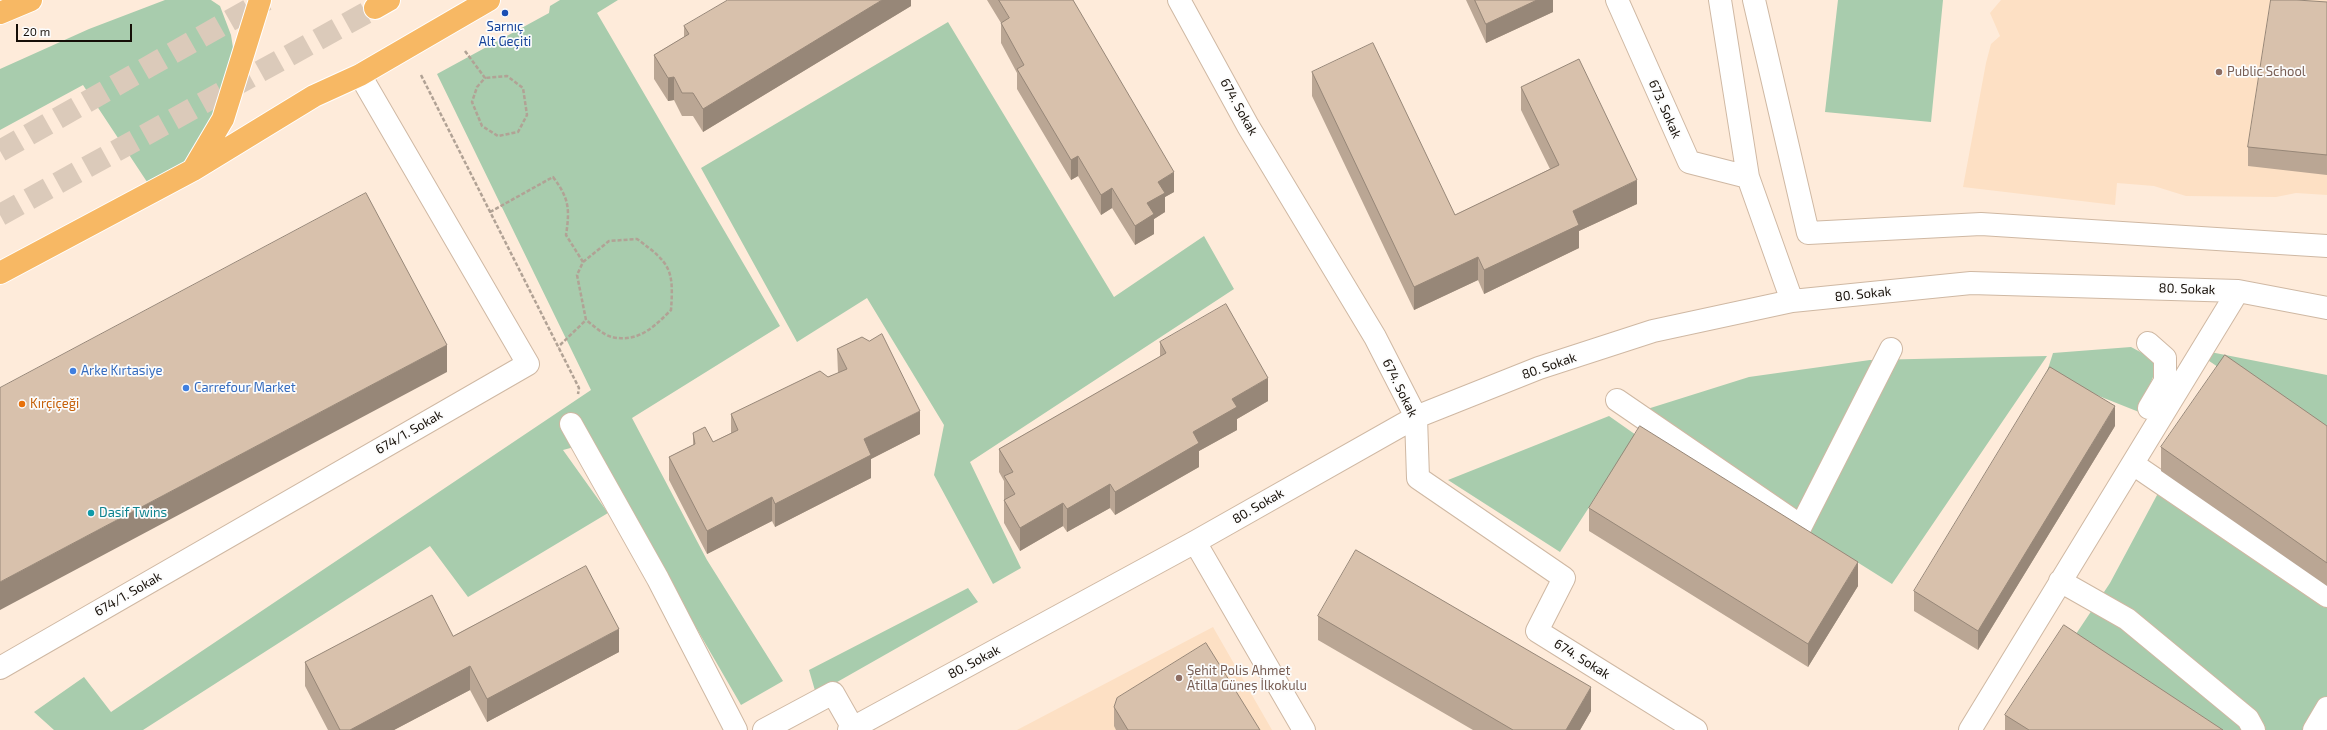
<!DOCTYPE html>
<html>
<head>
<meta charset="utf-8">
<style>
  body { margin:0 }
  #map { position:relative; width:2327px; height:730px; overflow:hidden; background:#feebda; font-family:"Exo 2",sans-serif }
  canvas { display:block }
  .scale { position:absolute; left:16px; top:24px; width:116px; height:18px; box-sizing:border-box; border:2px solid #150e07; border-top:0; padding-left:5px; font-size:12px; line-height:14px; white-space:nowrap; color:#150e07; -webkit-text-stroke:3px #fcfcfc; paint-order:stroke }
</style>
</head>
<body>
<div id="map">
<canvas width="2327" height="730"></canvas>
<div class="scale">20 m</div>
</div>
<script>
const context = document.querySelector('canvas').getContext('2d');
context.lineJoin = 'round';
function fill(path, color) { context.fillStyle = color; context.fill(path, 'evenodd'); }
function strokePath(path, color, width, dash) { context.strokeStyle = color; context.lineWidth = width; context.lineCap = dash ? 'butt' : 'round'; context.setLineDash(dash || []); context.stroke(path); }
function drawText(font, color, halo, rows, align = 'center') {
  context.font = font + ' "Exo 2",sans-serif'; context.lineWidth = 3.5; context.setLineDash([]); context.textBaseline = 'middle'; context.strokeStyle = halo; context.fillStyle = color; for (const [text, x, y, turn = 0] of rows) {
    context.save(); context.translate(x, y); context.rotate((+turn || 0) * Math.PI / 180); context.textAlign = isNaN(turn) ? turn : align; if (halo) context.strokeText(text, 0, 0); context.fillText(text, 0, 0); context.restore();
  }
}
const built = new Path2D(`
  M2001,0H2327V195L2296,193L2276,197L2186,196L2154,186L2117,183L2115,205L1963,187L1986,63L1991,44L2000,36L1990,13Z
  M1213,627L1272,730H1017Z`);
const green = new Path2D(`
  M165,0H211L220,6L231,35L237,73L193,170L153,191L83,85L0,130V69L89,29Z
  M560,0H618L597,13L780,326L632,418L707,560L783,681L741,705L589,443L563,450L608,513L468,597L430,546L143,730H54L34,712L84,677L111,712L591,390L437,74L549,13L550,6Z
  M1838,0H1943L1931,122L1825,112Z
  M948,22L1114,297L1204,236L1234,289L970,462L1021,568L993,584L934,475L944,425L867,298L797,342L701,168Z
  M2131,347L2159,362L2139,412L2046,375L2053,353Z
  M2190,348L2327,375V441Z
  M2047,356L1892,584L1625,416L1749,377L1870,360Z
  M1609,416L1636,435L1560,552L1448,480Z
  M2164,482L2327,594V730H2012L2110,583Z
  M968,588L978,602L816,694L809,670Z`);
const highwayTunnel = new Path2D(`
  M0,151L266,0
  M0,215L375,8`);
const path = new Path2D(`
  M465,51L485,78L477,87L472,102L482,126L498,136L518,132L527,115L523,88L507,76L485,78
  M421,75L579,388L578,394
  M490,212L553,177C569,198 570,209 566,235L583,262L577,275L586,320L558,347
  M583,262L609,241L637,239C670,263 674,269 671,310C654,327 638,343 612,337C603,335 593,325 586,320`);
const minor = new Path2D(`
  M1179,0L1248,126L1375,337L1416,417L1418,478L1564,578L1537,631L1696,730
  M1617,0L1689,162L1748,177
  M1720,0L1748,177L1792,301
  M1754,0L1808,233L1981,224L2327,246
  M2148,343L2165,358V381L2149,408
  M1617,400L1801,526L1891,349
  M571,424L658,579L736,730
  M2133,464L2327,596
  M1195,542L1304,730
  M2060,581L2127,619L2248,719L2254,730
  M0,668L528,364L360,75
  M764,730L833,693L854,730
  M849,730L1195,542L1416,417L1539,368L1653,331L1792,301L1971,283L2238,291L2327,308
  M1970,730L2238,291
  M2314,730L2327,708`);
const highway = new Path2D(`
  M375,8L389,0
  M0,13L31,0
  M194,168L223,119L260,0
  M0,273L193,170L314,96L360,75L489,0`);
const wall = new Path2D(`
  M911,0V6L703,132L693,116H682L674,100L668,101L654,79V55L684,37V26Z
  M987,0H1073L1174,192L1165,197V212L1154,219V234L1135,245L1112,208L1101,215L1078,176L1071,180L1017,89V73L1001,43V23Z
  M1466,0H1553V12L1486,43Z
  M2327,2V175L2248,166V147Z
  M1312,72L1455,215L1550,169L1521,110V87L1637,204L1579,231V248L1484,294L1478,280L1414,310L1312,96Z
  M1160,342L1268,401L1237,419V430L1199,451V467L1115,515L1110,508L1067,532L1063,526L1020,551L1004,523V481L999,472V449L1160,357Z
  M837,349L920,434L871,459V478L775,527L772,521L707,554L669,480V457L693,445V433L713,442L731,433V414L828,377L838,373Z
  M2115,426L1978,650L1914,611V591Z
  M2327,426V586L2161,471V447Z
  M1589,508L1858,586L1808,667L1589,531Z
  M1318,616L1591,711L1580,730H1473L1318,640Z
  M453,636L619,652L487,722L470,690L394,730H328L305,686V662Z
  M1114,707L1260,730H1116L1114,726Z
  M2005,715L2223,730H2005Z`);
const shadedWall = new Path2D(`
  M882,0H911V6L703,132V109Z
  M1537,0H1553V12L1486,43V24Z
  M674,77V100L668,101V78Z
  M1078,156V176L1071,180V160Z
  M1174,172V192L1165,197V212L1154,219V234L1135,245V226L1158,182Z
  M1637,180V204L1579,231V248L1484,294V270L1573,211Z
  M1112,188V208L1101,215V195Z
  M1478,257V280L1414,310V287Z
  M447,345V372L0,610V582Z
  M1268,378V401L1237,419V430L1199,451V467L1115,515V492L1193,432L1232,399Z
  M2115,406V426L1978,650V631Z
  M920,411V434L871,459V478L775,527V504L864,439Z
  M1110,484V508L1067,532V509Z
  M772,497V521L707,554V531Z
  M1063,503V526L1020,551V528Z
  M1858,562V586L1808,667V644Z
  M619,629V652L487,722V699Z
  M470,666V690L394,730H350Z
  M1591,687V711L1580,730H1566Z`);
const building = new Path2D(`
  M728,0H882L703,109L693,93H682L674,77L668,78L654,55L689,34L684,26Z
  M999,0H1073L1174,172L1158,182L1165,193L1147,203L1154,214L1135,226L1112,188L1101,195L1078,156L1071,160L1017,69L1024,65L1001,23L1009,18Z
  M1475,0H1537L1486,24Z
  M2271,0H2297L2327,2V155L2248,147Z
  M1373,43L1455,215L1559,165L1521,87L1579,59L1637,180L1573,211L1579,225L1484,270L1478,257L1414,287L1312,72Z
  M366,193L447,345L0,582V388Z
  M1226,304L1268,378L1232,399L1237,407L1193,432L1199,443L1115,492L1110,484L1067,509L1063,503L1020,528L1004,500L1015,494L1004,476L1013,472L999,449L1166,353L1160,342Z
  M882,334L920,411L864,439L871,455L775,504L772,497L707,531L669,457L695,444L693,433L705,427L713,442L738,430L731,414L820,371L828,377L847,369L837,349L862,337L869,341Z
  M2225,355L2327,426V563L2161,447Z
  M2050,367L2115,406L1978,631L1914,591Z
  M1640,426L1858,562L1808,644L1589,508Z
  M1356,550L1591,687L1566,730H1513L1318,616Z
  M586,566L619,629L487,699L470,666L350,730H340L305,662L432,595L453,636Z
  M2064,625L2223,730H2029L2005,715Z
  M1206,643L1260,730H1128L1114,707L1117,698Z`);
const markers = [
  [505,13,4,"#1a4fb4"],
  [2219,72,4,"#8d6e63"],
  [73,371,4,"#3f7fe0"],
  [186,388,4,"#3f7fe0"],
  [22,404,4,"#e8710a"],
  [91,513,4,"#0f9aa8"],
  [1179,678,4,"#8d6e63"]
];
const transitNames = [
  ["Sarnıç",505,27],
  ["Alt Geçiti",505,42]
];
const educationNames = [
  ["Public School",2227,72],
  ["Şehit Polis Ahmet",1187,671],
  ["Atilla Güneş İlkokulu",1187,686]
];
const streetNames = [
  ["674. Sokak",1239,107,61],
  ["673. Sokak",1665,109,66],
  ["80. Sokak",2187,289,2],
  ["80. Sokak",1863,294,-6],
  ["80. Sokak",1549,366,-19],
  ["674. Sokak",1400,388,64],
  ["674/1. Sokak",409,432,-30],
  ["80. Sokak",1258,506,-30],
  ["674/1. Sokak",128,594,-30],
  ["674. Sokak",1582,659,32],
  ["80. Sokak",974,662,-28]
];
const shopNames = [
  ["Arke Kırtasiye",81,371],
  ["Carrefour Market",194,388]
];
const foodNames = [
  ["Kırçiçeği",30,404]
];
const cultureNames = [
  ["Dasif Twins",99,513]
];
fill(built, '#fde0c4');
fill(green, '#a8ccad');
strokePath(highwayTunnel, '#dbcaba', 22, [22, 11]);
strokePath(minor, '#cfb8a3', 24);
strokePath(highway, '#fff', 24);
strokePath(path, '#b1a295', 2.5, [4, 2]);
strokePath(minor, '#fff', 22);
strokePath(highway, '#f7b864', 22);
fill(wall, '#baa694');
fill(shadedWall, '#978778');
fill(building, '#d8c1ac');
strokePath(building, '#978778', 1);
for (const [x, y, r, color] of markers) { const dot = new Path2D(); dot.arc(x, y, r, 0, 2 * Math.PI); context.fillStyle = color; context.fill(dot); strokePath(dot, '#fcfcfc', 1.5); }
drawText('13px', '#164399', '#fcfcfc', transitNames);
drawText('13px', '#785e54', '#fcfcfc', educationNames, 'left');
drawText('13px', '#150e07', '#fcfcfc', streetNames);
drawText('13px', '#366cbe', '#fcfcfc', shopNames, 'left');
drawText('13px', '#c56008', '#fcfcfc', foodNames, 'left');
drawText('13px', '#0d838f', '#fcfcfc', cultureNames, 'left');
</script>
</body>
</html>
